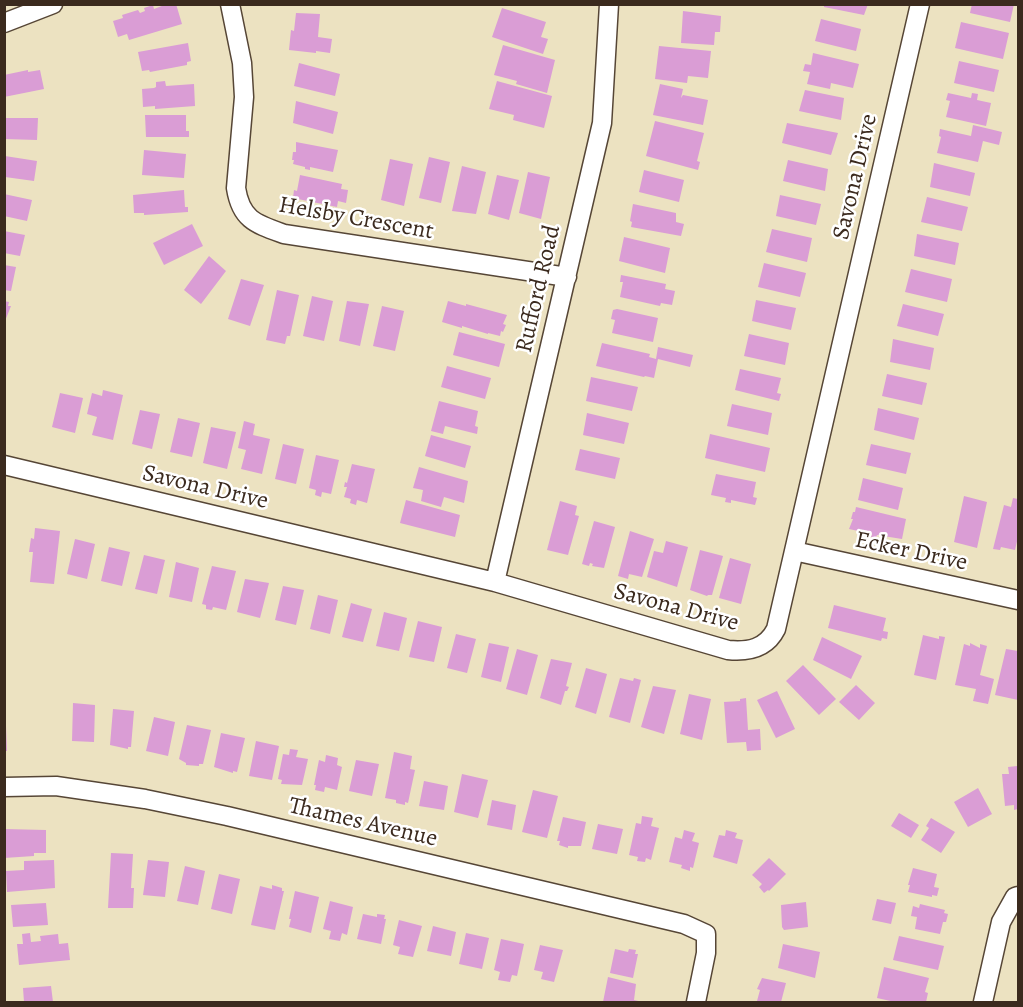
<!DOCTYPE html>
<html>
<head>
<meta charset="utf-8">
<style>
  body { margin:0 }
  #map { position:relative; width:1023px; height:1007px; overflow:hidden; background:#ece2c1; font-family:Alegreya,serif }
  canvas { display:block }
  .frame { position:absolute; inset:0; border:6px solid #3b2a1e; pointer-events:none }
</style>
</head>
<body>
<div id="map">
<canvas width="1023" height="1007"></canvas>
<div class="frame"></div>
</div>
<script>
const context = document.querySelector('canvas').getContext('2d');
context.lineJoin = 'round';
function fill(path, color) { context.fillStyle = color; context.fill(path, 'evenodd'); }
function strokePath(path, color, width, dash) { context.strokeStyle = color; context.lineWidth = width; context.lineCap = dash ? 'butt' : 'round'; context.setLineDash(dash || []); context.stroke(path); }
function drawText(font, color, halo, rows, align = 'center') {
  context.font = font + ' Alegreya,serif'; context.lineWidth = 5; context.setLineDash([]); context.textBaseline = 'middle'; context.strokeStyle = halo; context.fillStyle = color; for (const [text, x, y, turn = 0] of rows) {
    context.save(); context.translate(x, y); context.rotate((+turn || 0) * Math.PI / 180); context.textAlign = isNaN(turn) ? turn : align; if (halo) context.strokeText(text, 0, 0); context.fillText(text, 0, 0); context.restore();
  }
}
const building = new Path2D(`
  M167,4H176L182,24L129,40L127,34L118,37L113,21L123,18L122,15L138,10L140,13L145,11L144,8L153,5L154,9Z
  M824,4H868L864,15L824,7Z
  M972,4H1014L1010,22L970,13Z
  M502,8L546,22L541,37L548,39L543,54L492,37Z
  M683,11L721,16L720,32H715L714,45L681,43Z
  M296,13L320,14L318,37L332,39L330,53L316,51V53L289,50L291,30L294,31Z
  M821,19L861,29L856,51L815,41Z
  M961,22L1009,33L1003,59L955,48Z
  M188,43L191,61L187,62V65L150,72L149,70L142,71L138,52Z
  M503,45L555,60L547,93L516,84L517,81L494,75Z
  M659,46L711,51L708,78L688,76L687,83L655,79Z
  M813,53L859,64L853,88L831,83L830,89L807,84L810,72L803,71L805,64L811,65Z
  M959,61L999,70L994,92L954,83Z
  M299,63L340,74L335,96L294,86Z
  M28,70V72L40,70L44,89L4,97V75Z
  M165,81L166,86L194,84L195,106L155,109V106L143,107L142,89L154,88L156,87V82Z
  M497,81L552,96L544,128L513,120L514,115L489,109Z
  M660,84L683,89L681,98L683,95L708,100L703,125L653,115Z
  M805,90L844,98L841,120L799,111Z
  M948,93L971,98L972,93L978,94L977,100L991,103L986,126L946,117L950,101L946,100Z
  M296,101L338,112L333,134L293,123Z
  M145,115H186V131H189V137H146Z
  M4,118H38L37,140L4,139Z
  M655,121L704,133L697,161L700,162L698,170L646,156Z
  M787,123L838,133L831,155L782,143Z
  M973,125L1002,132L999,145L983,141L978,162L937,153L941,137L939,136L940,129L971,136Z
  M296,142L338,150L333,172L310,167V170L305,169V167L293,164L294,160H292L293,152H296Z
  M144,150L186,154L184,178L142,175Z
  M5,156L37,161L34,181L5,177Z
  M429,157L450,162L441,203L419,198Z
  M390,159L413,164L404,206L381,200Z
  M788,160L828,169L825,191L783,181Z
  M934,163L975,173L970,196L930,187Z
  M462,166L486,172L476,214L452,211Z
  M644,170L684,180L679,202L639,192Z
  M528,172L550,177L541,219L519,213Z
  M300,175L342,184L341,189L348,190L346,203L338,201L337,207L293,198L294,190L297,191Z
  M497,175L519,180L509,220L488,214Z
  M184,190L185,207H188V212L144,215V213H134L133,195Z
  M4,194L32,200L27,221L4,216Z
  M780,195L821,204L816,225L776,216Z
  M927,197L968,207L962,231L921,222Z
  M633,204L676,213V222L684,224L681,236L631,227L632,222L630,221Z
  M192,224L203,246L164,265L153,243Z
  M772,229L812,238L807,262L766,252Z
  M4,231L25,235L20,256L4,253Z
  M917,234L959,243L955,265L914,256Z
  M624,237L670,248L665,273L619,261Z
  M209,256L226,271L201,304L184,290Z
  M764,263L806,273L800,297L758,287Z
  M4,265L16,267L11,291L4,290Z
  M911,269L952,279L947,302L905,292Z
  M621,275L666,284L665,289L675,291L672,305L661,303L660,306L620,297L623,282H620Z
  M241,279L264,285L250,326L228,319Z
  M277,290L299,295L290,336H287L285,344L266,340Z
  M312,296L333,301L324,341L303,336Z
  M756,300L796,308L791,330L752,321Z
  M4,301L9,302L8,306H11L5,321Z
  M347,301L369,304L360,346L339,341Z
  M448,301L466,306V304L507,315L503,324L506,325L503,332L501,331L500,336L488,333V334L462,326V328L442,322Z
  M903,304L944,314L938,336L897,326Z
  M382,306L404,311L395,351L373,346Z
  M617,309L658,318L653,342L612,333L615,320L611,319L613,310Z
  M459,332L505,344L499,367L453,355Z
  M749,334L789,343L785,365L744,356Z
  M893,339L934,348L930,370L890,362Z
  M602,343L650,354L649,357L656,359L658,347L693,355L690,367L658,359L654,378L645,376L644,377L596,366Z
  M447,366L491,378L485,399L441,387Z
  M740,369L781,378L777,393L781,394L779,401L735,390Z
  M887,374L927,383L922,405L882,396Z
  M591,377L638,387L632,411L586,401Z
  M103,390L123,395L113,440L92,435L97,417L87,414L92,393L102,396Z
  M60,393L83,398L75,433L52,427Z
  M439,401L478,411L475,426L478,427L477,434L445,426L443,434L431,431Z
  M732,404L772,413L768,435L727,426Z
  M878,408L919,418L914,440L874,430Z
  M140,410L160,414L152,449L132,444Z
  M587,413L629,423L624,444L583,435Z
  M178,418L200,423L192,457L170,452Z
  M244,421L255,424L253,435L270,439L262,474L241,469L246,450L238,448Z
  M211,427L236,432L227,469L203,463Z
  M710,434L770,448L765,472L705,458Z
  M431,435L471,446L465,468L425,456Z
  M283,444L304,449L296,484L275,479Z
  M871,444L911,453L906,474L866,465Z
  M580,449L620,458L615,479L575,470Z
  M316,455L339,460L331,494L322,492L321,497L315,495L316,490L309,488Z
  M352,464L375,469L367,503L357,500L356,505L350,503L351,499L344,497L347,487H344L345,482L347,483Z
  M419,467L468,481L464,503L444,497L441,507L421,501L423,490L413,488Z
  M716,474L756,482L753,497L757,498L755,505L731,500V503L725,502L726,498L711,495Z
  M863,478L903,488L898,510L858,500Z
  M964,496L987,502L977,548L954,542Z
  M1013,498L1018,499V537L1015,550L1001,547L1000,550L993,549L1004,505L1011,507Z
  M406,500L460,515L455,537L400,523Z
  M560,501L577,506L575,515L579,516L568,555L547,550Z
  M856,507L906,519L902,539L877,535L876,538L871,537L872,534L849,529L853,519H851L853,512H855Z
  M594,521L615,527L604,568L592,566L593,564L590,563L589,566L582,564Z
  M35,528L60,531L54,584L30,582L33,552H29L31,538L34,539Z
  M630,531L654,539L642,577L629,574L628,579L618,576Z
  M75,539L95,544L87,579L67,574Z
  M666,541L688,547L677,587L647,577L654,551L663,553Z
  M109,547L130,552L122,586L101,581Z
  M700,550L723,556L712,595H708L707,596L690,590Z
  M144,555L165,560L157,594L135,589Z
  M730,558L751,564L741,604L719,598Z
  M176,562L199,568L192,602L169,597Z
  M212,566L236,571L226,610L213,607L212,610L206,609V605L202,604Z
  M245,579L269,583L260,618L237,612Z
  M283,586L304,590L296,625L275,620Z
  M318,595L338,600L330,634L310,629Z
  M351,603L372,609L363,642L342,637Z
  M834,605L886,618L883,631L888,632L887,639L882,638L881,641L828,628Z
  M384,612L407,618L399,651L376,646Z
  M418,621L442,627L434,662L409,657Z
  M456,634L476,639L467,673L447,668Z
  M923,635L939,639V636L945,637L936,680L914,675Z
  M822,637L862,656L851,679L813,660Z
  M489,643L509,647L501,682L481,677Z
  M970,643L980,648V644L987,646L980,675L994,679L988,704L973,701L976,689L955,685L964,644L970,646Z
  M517,649L538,655L527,695L506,689Z
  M1006,649L1018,651V700L995,695Z
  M551,659L572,663L566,686L569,687L567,691H565L561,705L540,698Z
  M803,665L836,699L819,715L786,681Z
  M586,668L607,674L596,714L575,707Z
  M620,678L633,681L634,678L641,680L630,723L609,717Z
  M856,685L875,703L859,720L839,702Z
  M653,686L676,690L664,734L641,727Z
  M777,691L795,729L776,738L757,700Z
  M689,694L711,699L702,740L680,734Z
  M746,698L748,730L760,729L761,750L747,751L746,742L727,743L724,702L740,701V699Z
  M73,703L95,705L94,742L72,741Z
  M113,709L134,711L131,747H128V749L110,745Z
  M154,717L175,722L168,756L146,751Z
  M187,725L211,730L203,764H199V766L186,765V763L179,759Z
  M4,726H6L7,751H4Z
  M221,733L245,738L237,772L233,771V773L214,767Z
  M256,741L279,746L272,780L249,776Z
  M290,749L298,750L296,757L308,759L302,785L281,784L282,780L278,779L283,754L289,755Z
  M394,752L412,756L410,769L415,770L408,803L405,802V805L396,803V800L385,798Z
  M326,755L338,758L337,765L342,767L337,790L325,787L324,792L315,790L316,785H314L319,760L325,762Z
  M356,760L379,764L372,796L349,791Z
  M1017,766L1018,809L1014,810V805L1005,806L1002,774H1009L1008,767Z
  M462,774L488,780L478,818L454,812Z
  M424,781L448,786L444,810L419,806Z
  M978,788L992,814L968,827L954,802Z
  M533,790L558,796L547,838L522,832Z
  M492,800L516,805L512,830L487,825Z
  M899,813L919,825L911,838L891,826Z
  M642,816L653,818L651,826L659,828L651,860L646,858L645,862L637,861L638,857L629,855L636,823L641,824Z
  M563,817L586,822L581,846H568V848L559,845L560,841H557Z
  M931,818L955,832L941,853L921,840L929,828L926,826Z
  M598,824L623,829L617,854L592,849Z
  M4,829L46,830V853H34V856L4,858Z
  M684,830L695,833L692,841L699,843L693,868L690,867V871L681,868L682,865L669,862L675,837L682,839Z
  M726,830L737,833L735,838L743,840L737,864L713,857L719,835L725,836Z
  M111,853L133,854L131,888H134L133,908H108Z
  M769,858L786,874L769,891L768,890L764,893L759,887L762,884L752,875Z
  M54,860L55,888L7,892L6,871L24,870V861Z
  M148,860L169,862L165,897L143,895Z
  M185,866L205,871L198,905L177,901Z
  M913,868L937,874L934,887L939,888L937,896L932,895V897L908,892L910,885H908Z
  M219,874L240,879L232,914L211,909Z
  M272,885L282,888V891H284L275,930L251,925L260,886L272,889Z
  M295,891L319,897L311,933L289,927L291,919H289Z
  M877,899L896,903L891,924L872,920Z
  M330,901L353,907L347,935L342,933L340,941L329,939L331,931L323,929Z
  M806,902L808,927L784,930L782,927L781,905Z
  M46,903L48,925L13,927L11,905Z
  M920,904L945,910L944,913L948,914L946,922H943L940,934L915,929L917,917L911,916L913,906L919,908Z
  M363,914L377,917V914L385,915L384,919H386L381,944L357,939Z
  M399,920L422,926L413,957L398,954L400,947L393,945Z
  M433,926L456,932L451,956L427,951Z
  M30,933L31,942L41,941L40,936L58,934L59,944L68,943L70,960L19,965L17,944H23L22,934Z
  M466,933L489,938L482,969L459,964Z
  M899,936L944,946L938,970L893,960Z
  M501,939L524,944L517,976L512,975L510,982L498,980L500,972L494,970Z
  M783,944L820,952L815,978L778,968Z
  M540,945L563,950L554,982L541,979L543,972L534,970Z
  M615,949L628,952L629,949L636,950L635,954H638L633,978L610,973Z
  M884,967L929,978L925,992L928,993L926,1002H895L877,998Z
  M608,977L636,984L634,1000L643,1002H603Z
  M762,978L786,983L781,1002L757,1001L760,990L757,989Z
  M51,986L53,1002H24L23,988Z`);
const street = new Path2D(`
  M230,4L242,63L244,97L236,188C241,220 256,224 284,234L567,277
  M4,23L53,4
  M4,465L495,582L728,650C748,652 766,649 776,629L920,4
  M794,551L1018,600
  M495,582L602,123L609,4
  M4,787L56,786L145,799L227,816L684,924L706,934V953L696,1002
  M983,1002L1001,922L1015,897L1018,896`);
const streetNames = [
  ["Savona Drive",856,177,-77],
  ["Helsby Crescent",356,219,10],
  ["Rufford Road",539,289,-77],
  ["Savona Drive",205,488,13],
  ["Ecker Drive",911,552,12],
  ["Savona Drive",676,608,15],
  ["Thames Avenue",363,823,13]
];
fill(building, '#da9dd5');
strokePath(street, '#564636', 21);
strokePath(street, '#fff', 18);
drawText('24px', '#3b2a1e', '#fff', streetNames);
</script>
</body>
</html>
